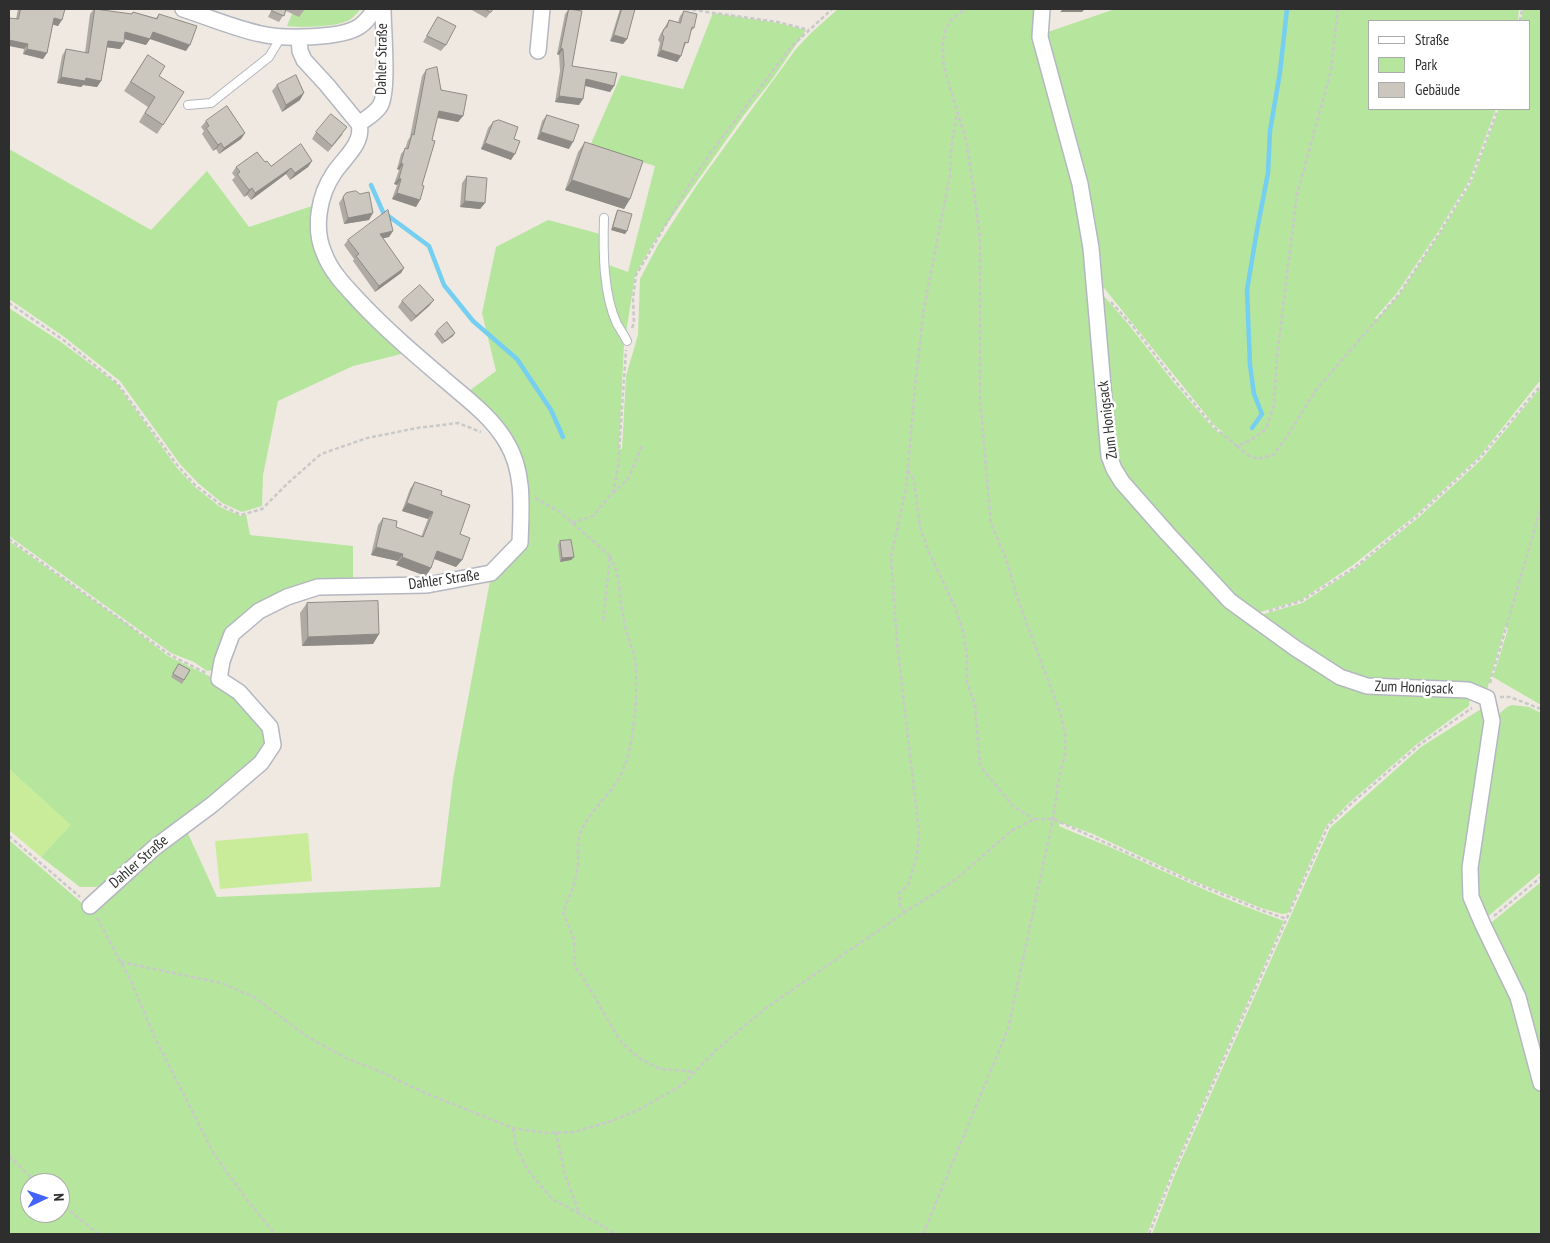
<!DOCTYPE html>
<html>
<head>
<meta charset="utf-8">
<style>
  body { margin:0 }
  #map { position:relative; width:1550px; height:1243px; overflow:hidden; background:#efe9e1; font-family:"PT Sans Narrow",sans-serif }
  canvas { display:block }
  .frame { position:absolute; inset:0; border:10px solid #2e2e2e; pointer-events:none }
  .legend { position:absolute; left:1368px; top:20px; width:162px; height:90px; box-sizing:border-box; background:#fff; border:1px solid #ababab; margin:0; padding:6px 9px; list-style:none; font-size:15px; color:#2e2e2e }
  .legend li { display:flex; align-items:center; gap:10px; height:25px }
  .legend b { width:25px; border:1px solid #ababab }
  .north { position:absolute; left:20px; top:1173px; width:50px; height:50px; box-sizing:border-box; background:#fff; border:1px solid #ababab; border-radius:50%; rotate:87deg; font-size:14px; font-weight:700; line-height:20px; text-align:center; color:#2e2e2e }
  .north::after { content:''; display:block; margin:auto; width:18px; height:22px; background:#4264fb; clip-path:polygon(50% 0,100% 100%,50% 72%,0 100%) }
</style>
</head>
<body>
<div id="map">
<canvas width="1550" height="1243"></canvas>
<div class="frame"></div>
<ul class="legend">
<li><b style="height:6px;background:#fff"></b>Straße</li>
<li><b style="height:14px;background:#b6e59e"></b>Park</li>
<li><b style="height:14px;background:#cbc7bf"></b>Gebäude</li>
</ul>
<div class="north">N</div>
</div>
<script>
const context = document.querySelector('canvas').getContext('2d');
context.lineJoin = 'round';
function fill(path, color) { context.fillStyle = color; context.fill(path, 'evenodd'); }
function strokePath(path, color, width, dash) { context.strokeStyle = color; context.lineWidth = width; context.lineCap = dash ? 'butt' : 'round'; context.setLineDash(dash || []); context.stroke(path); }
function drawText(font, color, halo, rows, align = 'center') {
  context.font = font + ' "PT Sans Narrow",sans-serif'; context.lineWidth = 5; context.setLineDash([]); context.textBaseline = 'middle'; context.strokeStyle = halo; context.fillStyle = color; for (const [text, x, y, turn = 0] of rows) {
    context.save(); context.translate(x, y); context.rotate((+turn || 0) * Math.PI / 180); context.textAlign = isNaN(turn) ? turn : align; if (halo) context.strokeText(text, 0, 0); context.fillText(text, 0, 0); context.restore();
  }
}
const green = new Path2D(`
  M294,9H359V11C356,14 351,20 347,21C334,27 300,28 287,26Z
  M838,9H1040L1078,185L1107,457L1230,603L1339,680L1470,697L1469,706L1417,744L1351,801L1326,826L1288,913L1282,914L1261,908L1189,879L1093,834L1060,822L1059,826C1079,835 1099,842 1119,851C1173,876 1228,901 1284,921L1173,1170L1147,1234H9V840L90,910L185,827L217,897L440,887L453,779L490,581L525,545L519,461L465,394L496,371L482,313L496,247L548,220L600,234L604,280L624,343L619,449H622L626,376L638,335L640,279L658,245L695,188L747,116L796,49L811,33ZM30,1183H60V1213H30Z
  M1115,9H1519L1518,21H1369V109H1496L1469,181L1438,232L1397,293L1375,318L1376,320L1399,295L1440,233L1471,183L1499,109H1529V21H1521L1523,9H1541V382H1539L1479,457L1416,515L1353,565L1301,600L1254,614L1236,600L1117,468L1096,287L1129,325L1174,383L1214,429L1221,434L1223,432L1215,426L1096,278L1042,34Z
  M713,13L778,23L806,30L771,81L744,115L693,187L654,242L635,275L626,333C613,312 610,289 606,264L628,272L655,166L590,146L621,75L683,89Z
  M9,149L151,230L207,171L249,227L312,206L313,236L409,352L353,366L278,401L263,475L262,506L242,512L222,503L198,483L180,464L120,381L63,336L9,299Z
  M9,308L61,342L117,384L177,468L195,487L220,507L241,516L246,514L250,535L353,546V582L256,610L213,670L207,671L194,662L171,653L9,536Z
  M1541,387V705L1493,677L1508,629L1505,627L1486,693L1367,684L1341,674L1257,616L1302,603L1356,568L1418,518L1481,460Z
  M9,541L127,624L168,656L217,680L267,727L270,744L260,761L111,880L97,887H80L41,857L70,825L9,769Z
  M1512,705L1529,707L1541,713V872L1487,917L1478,892L1476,867L1500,713L1507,707Z
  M1481,709L1489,721L1467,871L1487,926L1541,882V1234H1152L1176,1172L1330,828L1421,747Z`);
const pitch = new Path2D(`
  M9,769L71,825L41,857L9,830Z
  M308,833L312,881L220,889L215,841Z`);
const stream = new Path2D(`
  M371,185L383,212L429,246L444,285L473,321L517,359L551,410L563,437
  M1252,428L1262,414L1254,394L1250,365L1247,290L1257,230L1268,173L1270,131L1280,72L1287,9`);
const path = new Path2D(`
  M686,9L778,22L809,30
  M1520,21L1522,9
  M1111,302L1132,325L1176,382L1215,428L1237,446L1249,441L1266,429L1274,405L1277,356L1297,194L1331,71L1338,9
  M9,303L62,339L117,383L178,466L195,485L221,505L241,515L262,509L288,483L321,454L367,438L417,428L458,423L481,432
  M632,328L634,323L633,298L636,275L688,187L712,151L791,47L832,9
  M1237,446L1249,456L1258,459L1273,455L1286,438L1315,391L1399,294L1440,232L1470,182L1498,109
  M908,470L914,480L920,527L929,552L955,607L963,631L967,655V683L975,704L980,766L1013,806L1034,819
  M613,493L628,479L642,446
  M535,498L560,512L610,556L603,622
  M572,523L593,516L613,492L618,467L626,350
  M9,539L170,655L206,673
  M610,556C612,561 615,565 616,570C620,580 620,603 623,615C625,629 630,642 634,655C640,682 634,748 622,772C612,794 591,809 581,831C576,842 579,854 578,865C576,882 569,897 563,912L574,939L575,967L584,979L621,1042L639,1058L660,1069L689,1071L694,1074
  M1269,611L1301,601L1354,568L1416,517L1479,459L1541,385
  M1490,683L1541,507
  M1500,697H1510L1541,709
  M9,836L80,897
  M905,912L900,906L899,893L908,885L917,855L919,833L897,642L891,557L906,488L916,376L924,308L950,175L951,148L957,113
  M1494,916L1541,877
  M97,918L131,981L154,1036L214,1154L247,1200L275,1234
  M121,962L221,983L254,997L308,1037L346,1058L379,1071L425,1093L513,1128L545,1133L574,1132L612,1121L640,1109L682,1085L716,1050L766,1008L905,912L954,881L1011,831L1034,819H1053L1190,881L1261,910L1287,919
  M513,1128L516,1147L527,1169L552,1199L601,1225L615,1234
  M556,1132L565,1175L579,1212
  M9,1156L37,1183
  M60,1203L98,1234
  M923,1234L1008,1029L1053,819L1059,777L1065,755V734L1060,712L1019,603L1006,559L991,523L980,399V239L974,191L966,140L947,78L943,61V40L946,29L951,20L965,9
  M1149,1234L1174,1171L1328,826L1353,802L1419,745L1472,708`);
const service = new Path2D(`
  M188,105L211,103L269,57L281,37
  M604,218C603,250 603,294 617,324C620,329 624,335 627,341`);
const minor = new Path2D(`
  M183,9C208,17 236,29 261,34C282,39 342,39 360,26C366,22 371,15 375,9
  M1042,9L1040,37L1080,184L1091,248L1109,456L1114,469L1122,482L1167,533L1230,601L1295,648L1340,677L1367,686L1468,690L1487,698L1492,721L1470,868L1471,897L1483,925L1518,997L1541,1083
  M538,51L542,9
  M359,124C365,119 375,114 380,106C389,93 383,28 383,9
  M90,906L154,848L213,804L261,763L273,745L270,727L239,692L219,679L222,661L232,634L259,611L287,597L318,587L427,585L491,573L520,543C521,510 525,473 507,443C495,422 476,406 458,391C424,362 390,334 359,301C346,287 331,272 324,253C313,228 319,195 334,173C344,158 364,143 359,124L327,85L304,60L300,51L299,38`);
const wall = new Path2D(`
  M18,9H65L58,26L53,24L47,53L43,59L23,54L24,49L16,19Z
  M94,9L132,14L133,12L156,18L159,14L186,51L150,39L146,45L124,39L120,49L107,47L101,81L97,87L83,85L81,87L57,83L62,56L66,49L85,53L90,14Z
  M272,9H305L299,17L286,11L279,22L268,17Z
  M470,9H493L486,18Z
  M569,9L572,66L614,86L610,92L585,86L579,105L555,102L560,71L559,55L557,54L565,14Z
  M620,9H635L627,39L623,44L610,41Z
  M684,11L694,28L691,31L684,48L681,56L677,62L657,56L660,43L658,40L660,35L669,20L678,22L680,16Z
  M438,17L446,45L441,51L423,42Z
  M148,55L159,76L163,125L157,134L139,122L148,107L124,91Z
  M426,70L463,116L458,122L437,118L422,185L420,200L416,207L392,199L397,185L394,184L399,170L397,169L401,154L405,149L408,140L410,137L422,76Z
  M277,85L300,100L282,112L272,91Z
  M547,115L569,149L537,139L542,121Z
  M206,121L245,133L241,139L219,154L216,149L213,151L202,134L204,131L201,127Z
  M493,122L514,139L511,160L481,149L488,128Z
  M316,132L343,134L328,152L312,139Z
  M585,142L630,199L624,209L565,190L578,152Z
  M312,161L308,167L290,180L286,174L251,200L247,195L244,197L232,180L235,177L232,173L236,167L265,162L271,166Z
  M467,176L485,203L480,209L460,207L462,183Z
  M346,193L360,194L369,220L344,224L339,203Z
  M618,210L627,231L625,234L611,230L616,213Z
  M393,231L389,237L382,238L404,268L401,273L375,292L353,261L354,259L344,245L348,240Z
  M434,300L429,306L411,322L398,307L402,301Z
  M437,331L455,333L453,336L442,344L434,334Z
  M415,482L441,495L460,534L462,560L456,567L434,559L431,568L426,576L396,565L398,561L371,555L378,525L383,518L396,527L421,537L428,519L402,511L410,489Z
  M560,541L574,557L571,560L560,562L558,545Z
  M307,603L379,634L373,644L302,646L300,613Z
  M179,664L190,670L182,684L171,677Z`);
const shadedWall = new Path2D(`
  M1063,9H1085L1082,12H1060Z
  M54,18L62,20L58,26L50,24Z
  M125,32H153L190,45L186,51L150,39L146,45L121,38Z
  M614,35L627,39L623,44L610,41Z
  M9,40L28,44L24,49L9,46Z
  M108,41L124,43L120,49L104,47Z
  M561,48L563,49L559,55L557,54Z
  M27,49L47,53L43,59L23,54Z
  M661,50L681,56L677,62L657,56Z
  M61,77L86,78L101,81L97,87L83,85L81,87L57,83Z
  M586,79L614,86L610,92L582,85Z
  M304,93L300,100L282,112L286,105Z
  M559,96L583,99L579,105L555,102Z
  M439,111L463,116L458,122L435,117Z
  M541,132L573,142L569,149L537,139Z
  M245,133L241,139L219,154L224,148Z
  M221,143L216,149L213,151L218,145Z
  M485,143L515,154L511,160L481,149Z
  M312,161L308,167L290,180L295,173Z
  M401,163L403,164L399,170L397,169Z
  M291,168L286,174L251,200L255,193Z
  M399,178L401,179L397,185L394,184Z
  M572,180L630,199L624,209L565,190Z
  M252,188L247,195L244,197L249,190Z
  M397,193L420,200L416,207L392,199Z
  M465,201L485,203L480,209L460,207Z
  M373,213L369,220L344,224L348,218Z
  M613,227L627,231L625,234L611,230Z
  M393,231L389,237L376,240L380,234Z
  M404,268L401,273L375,292L379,286Z
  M434,300L429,306L411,322L416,316Z
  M455,333L453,336L442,344L445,341Z
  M407,503L433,512L428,519L402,511Z
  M376,547L403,554L398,561L371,555Z
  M437,551L462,560L456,567L432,558Z
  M402,557L431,568L426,576L396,565Z
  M574,557L571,560L560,562L562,558Z
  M379,634L373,644L302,646L308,637Z`);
const building = new Path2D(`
  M21,9H65L62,20L54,18L47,53L27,49L28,44L9,40V18L18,19Z
  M95,9L132,14L133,12L157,19L159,14L197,26L190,45L153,32L150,39L125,32L124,43L108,41L101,81L86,78L85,81L61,77L66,49L88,53Z
  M273,9H286L284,16L272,11Z
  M485,9H493L491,12Z
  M569,9L582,11L572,66L617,73L614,86L586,79L583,99L559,96L564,65L563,49L561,48Z
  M622,9H635L627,39L614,35Z
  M684,11L697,14L694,28L692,27L688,43L685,42L681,56L661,50L664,37L662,34L664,29L667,27L669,20L680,23Z
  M438,17L456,26L446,45L427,36Z
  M148,55L165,66L159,76L184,92L163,125L145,113L155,97L131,82Z
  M437,67L441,90L467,95L463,116L439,111L432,140L435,141L422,185L424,186L420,200L397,193L401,179L399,178L403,164L401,163L405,148L408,149L412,134L414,135L426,70Z
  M296,75L304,93L286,105L277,85Z
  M227,106L245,133L224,148L221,143L218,145L206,128L209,126L206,121Z
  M331,114L347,127L332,146L316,132Z
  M547,115L579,125L573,142L541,132Z
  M499,120L518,127L514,139L520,141L515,154L485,143L493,122Z
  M585,142L643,161L630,199L572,180Z
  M301,144L312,161L295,173L291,168L255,193L252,188L249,190L237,174L240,172L236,167L257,152L265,162L267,161L271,166Z
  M467,176L487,178L485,203L465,201Z
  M356,191L360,194L369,192L373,213L348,218L343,197L346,193Z
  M388,210L393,231L380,234L404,268L379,286L356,256L359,254L348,240Z
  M618,210L632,214L627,231L613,227Z
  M420,285L434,300L416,316L402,301Z
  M447,322L455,333L445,341L437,331Z
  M415,482L442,491L441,495L470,505L460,534L470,538L462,560L437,551L431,568L402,557L403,554L376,547L383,518L397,521L396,527L423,537L433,512L407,503Z
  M571,540L574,557L562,558L560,541Z
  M378,601L379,634L308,637L307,603Z
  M179,664L190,670L184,680L173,674Z`);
const streetNames = [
  ["Dahler Straße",382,59,-89],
  ["Zum Honigsack",1108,420,-97],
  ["Dahler Straße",444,580,-8],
  ["Zum Honigsack",1414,688,2],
  ["Dahler Straße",139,862,-41]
];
fill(green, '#b6e59e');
fill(pitch, '#c9ec9a');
strokePath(stream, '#75cff0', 4.5);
strokePath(service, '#b4b7c1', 10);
strokePath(minor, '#b4b7c1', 18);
strokePath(path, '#c9c9c9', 2.5, [4, 2.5]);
strokePath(service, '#fff', 8);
strokePath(minor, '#fff', 15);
fill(wall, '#afaba4');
fill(shadedWall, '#8e8b86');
fill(building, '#cbc7bf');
strokePath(building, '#8e8b86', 1);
drawText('15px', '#2e2e2e', '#fff', streetNames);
</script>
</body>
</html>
